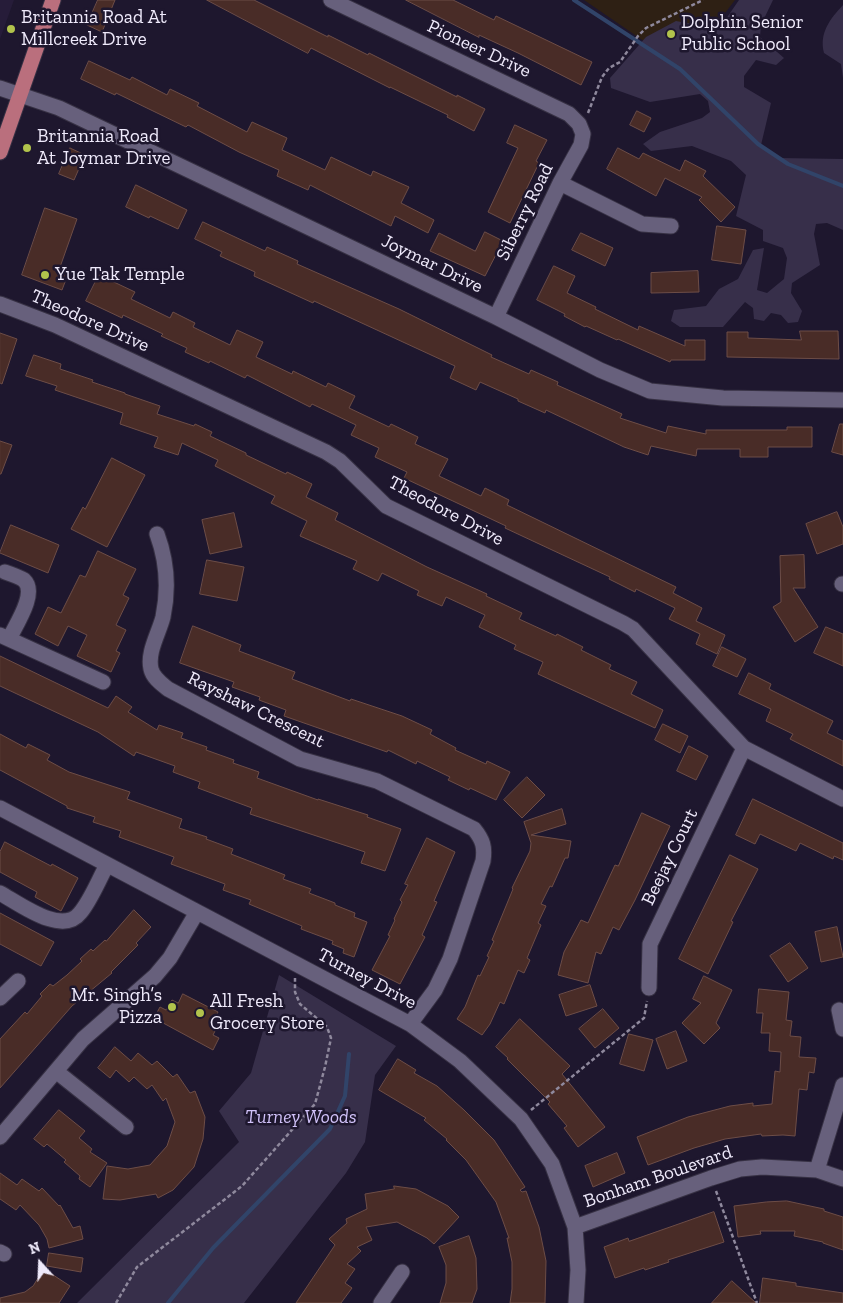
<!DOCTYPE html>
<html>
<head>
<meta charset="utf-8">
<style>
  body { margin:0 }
  #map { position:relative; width:843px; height:1303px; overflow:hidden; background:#1e172e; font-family:"Zilla Slab",serif }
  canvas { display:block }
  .north { position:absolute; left:15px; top:1238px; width:50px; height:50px; -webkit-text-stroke:4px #1e172e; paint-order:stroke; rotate:340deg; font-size:14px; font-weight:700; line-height:20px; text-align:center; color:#efeafb }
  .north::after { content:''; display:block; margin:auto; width:18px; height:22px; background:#efeafb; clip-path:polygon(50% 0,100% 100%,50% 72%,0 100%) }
</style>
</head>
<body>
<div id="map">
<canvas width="843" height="1303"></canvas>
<div class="north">N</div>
</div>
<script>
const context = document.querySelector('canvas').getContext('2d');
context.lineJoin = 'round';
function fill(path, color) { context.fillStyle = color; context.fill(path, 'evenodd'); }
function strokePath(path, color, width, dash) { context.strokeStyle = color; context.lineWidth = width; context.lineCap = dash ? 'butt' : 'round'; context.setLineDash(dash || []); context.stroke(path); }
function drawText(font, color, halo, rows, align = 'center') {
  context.font = font + ' "Zilla Slab",serif'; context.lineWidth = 5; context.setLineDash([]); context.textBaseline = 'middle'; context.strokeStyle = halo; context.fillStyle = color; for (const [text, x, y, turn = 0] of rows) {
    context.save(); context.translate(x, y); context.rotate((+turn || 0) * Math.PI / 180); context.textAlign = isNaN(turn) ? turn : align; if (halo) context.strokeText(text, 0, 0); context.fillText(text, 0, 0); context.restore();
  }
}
const built = new Path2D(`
  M0,0H14L0,39Z`);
const education = new Path2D(`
  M584,0H735L683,68Z`);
const green = new Path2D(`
  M739,0H773L761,25L760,37L784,58L776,65L756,60L744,76V87L771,103L761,145L778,158L843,159V230L827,223L816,224L814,234L820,265L792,283L791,293L802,311L798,322L788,323L781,315L771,313L764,321L754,319L753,308L745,302L723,327H680L671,321L674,310L706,306L719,289L738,279L753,250L764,248L757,290L767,293L784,279L787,258L783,248L763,241V230L736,216L746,175L731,161L692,146L651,151L643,144L660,132L702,118L710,112L708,101L700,94L650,102L611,88L610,78L646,37L676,21L719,29Z
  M843,5V78L841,64L824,53C819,33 830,19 843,5Z
  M279,975L396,1046L375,1075L365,1142L346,1173L244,1303H77L239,1142L219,1111L251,1073Z`);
const stream = new Path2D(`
  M574,0L680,69L758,144L788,164L843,186
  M168,1303L213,1248L330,1129L345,1096L349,1054`);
const building = new Path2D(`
  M98,0H115L102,32L87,25Z
  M207,0H254L328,37V35L368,55L369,53L457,97V95L485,109L474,131L447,117L448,115L390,87V88L311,48L308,53Z
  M406,0H453L494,20L496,16L592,62L581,85L518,53L479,35V37Z
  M89,61L130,80L132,77L167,95L170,89L199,103L197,106L247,132L252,122L287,138L282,150L325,170L331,157L371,176L373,171L409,187L401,203L434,220L428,233L395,216L391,226L310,185L308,190L277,176L279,170L239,152L188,125L186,127L116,93L115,95L81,79Z
  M637,111L651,118L644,132L630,125Z
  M515,125L547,140L536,161L539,163L510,223L488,212L518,148L507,143Z
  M70,148L85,155L74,180L59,174Z
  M618,148L639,159L643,153L680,171L685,160L706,171L703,176L735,207L721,222L699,200L702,197L665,178L656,196L607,169Z
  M136,185L187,210L178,229L150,216L149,218L126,207Z
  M45,208L77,219L59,270L68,274L62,290L22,275Z
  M203,222L265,251L267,247L298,261L297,264L399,309L492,355L491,357L529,374L531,370L558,382L557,385L622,414L620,418L666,433L668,426L706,434V430H787V427H812V447H768V457H740V449H697L696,456L651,446L648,455L624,447L546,410L545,413L518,401V399L480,382L476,390L450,378L455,366L314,301L313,303L254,276L255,272L220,256L222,252L195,239Z
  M717,226L746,230L741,264L712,260Z
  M485,232L503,241L485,276L430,251L439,233L475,251Z
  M581,233L613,248L605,266L572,250Z
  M554,266L575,276L567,293L596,307L595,309L638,330L639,326L685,346V340H705V360H671L670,362L618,339L617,340L586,326L585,327L564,316L565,314L537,300Z
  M698,271L699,292L651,293V273Z
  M99,275L135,292L131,299L170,318L173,312L195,323L193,327L230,345L237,330L263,342L256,357L292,374L293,371L326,387L328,383L355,396L349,408L389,427L391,424L418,437L415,444L448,459L439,476L481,496L485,488L509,500L507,505L676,587L673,593L702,608L696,621L725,635L717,654L696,644L700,634L669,619L675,608L636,589L635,592L609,579L610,577L505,528L506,526L404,478L407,472L375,457L379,448L351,435L356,425L312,404L310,407L247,375L245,378L210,361L209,363L185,352L187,348L161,336L163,334L123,315L122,318L86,301Z
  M800,331H838L839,359L727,357V332H748V338L801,340Z
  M0,333L17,339L2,384L0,383Z
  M34,355L61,364L60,369L93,380L92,382L125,393V394L160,406L157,414L194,426L195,424L212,432L210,436L246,453V455L286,474L287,472L312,484L306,497L338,513L335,520L427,567L487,594L486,596L522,613L519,619L556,636L557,634L583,647L581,650L611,665L609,669L637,682L631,694L663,710L655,728L538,674L543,662L514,649L516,645L479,627L485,615L446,597L442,606L417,595L419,591L382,573L378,581L353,569L357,561L300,536L307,521L271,503L275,496L215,466L218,460L182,443L178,455L154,447L158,437L120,424L123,413L55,390L57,386L26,376Z
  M840,424H843V455L832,452Z
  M0,441L12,445L1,474H0Z
  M112,458L145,475L107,547L71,529L83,507L85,509Z
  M837,512L843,527V544L817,554L806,524Z
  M234,513L242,547L210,554L202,520Z
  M11,525L59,545L48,573L0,553Z
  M98,551L136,569L123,595L129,598L116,625L126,630L116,651L120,653L111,672L77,656L87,635L68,626L58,646L35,634L48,607L61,613L80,575L85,577Z
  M804,555L805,588H793L818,627L795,642L773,607L781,602L780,556Z
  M207,560L244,567L237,601L200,594Z
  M193,626L241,645L239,651L295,672L292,679L350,701L351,699L402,716L432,730L430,734L456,748L455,750L486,764L487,761L510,772L496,800L470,788L469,790L448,780L450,777L417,761L416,764L388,750L387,752L284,716L286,710L259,700L260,697L232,687L234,682L180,663Z
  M826,627L843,634V666L814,653Z
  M722,647L746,659L737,677L713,666Z
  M0,656L108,708L116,696L132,707L128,712L157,730L159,725L183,733L181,738L207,747L206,750L234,760L233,763L259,772L257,778L318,800V799L368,815L367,817L401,829L385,871L361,863L365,852L250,814L252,808L198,788L200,782L173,772L175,766L136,752L134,756L98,732L0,686Z
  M749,673L771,684L769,689L833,721L827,733L843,741V766L790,739L793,734L766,721L771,709L739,694Z
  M663,724L688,736L680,753L655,740Z
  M0,734L26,748L28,744L50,755L47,760L69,772L130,792L127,799L182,819L179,828L207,837L206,839L233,849L231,854L285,875L283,879L311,889L309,893L335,903V905L355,913L354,917L367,922L354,957L343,953L344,949L332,944L333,941L301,929L302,926L249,904L251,900L223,890L225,884L171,864L174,857L119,837L121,831L93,822L95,817L67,808V806L0,770Z
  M689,746L708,756L696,780L677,771Z
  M527,777L545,795L522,818L504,800Z
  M753,799L843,843V860L834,856L833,859L800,843L796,851L760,834L755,844L736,835Z
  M562,809L566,824L531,835L571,841L568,858H565L552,887L550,886L541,904L546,906L538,923L541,925L527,958L530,960L524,973L518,970L504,1004L500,1002L490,1024L482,1035L457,1019L465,1007L478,975L480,976L489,957L487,956L494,941L492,940L513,889L512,888L530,851L531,843L524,822Z
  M642,813L670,826L635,900L619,930L613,927L601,954L596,952L588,983L558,975L564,952L581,920L588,923L615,865L618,866Z
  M427,838L455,852L434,901L437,902L422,935L425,937L400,984L372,970L390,936L388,935L395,920L394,919L402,902L400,900L408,885L405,884Z
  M5,842L51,866L52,864L78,878L61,911L35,897L37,892L0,872V852Z
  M730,855L758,869L731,921L733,922L708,974L679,959Z
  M134,910L151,927L136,943L138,945L111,972L112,973L72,1006L0,1088V1039L25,1012L27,1014L42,996L40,994L50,984L53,986L67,975L82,961L80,959L91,949L93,951L105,940L106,941Z
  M0,913L54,942L41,966L0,944Z
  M837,927L843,957L821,962L815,932Z
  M790,943L808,968L788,982L770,956Z
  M704,976L732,990L716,1023L720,1028L704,1044L682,1023L701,1003L693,999Z
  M590,985L597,1006L566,1016L559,995Z
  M759,989L789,992L786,1020L792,1021L790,1036L801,1037L799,1057L816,1058L814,1073L809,1072L807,1090L799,1089L795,1136L783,1135L762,1136L761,1134L725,1139L694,1148L648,1165L637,1137L688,1117L730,1106L753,1103V1106L772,1104L775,1071L780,1072L781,1052L769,1051L770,1033H761L763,1013H757Z
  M183,994L218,1012L213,1022L218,1025L213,1035L219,1038L213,1050L154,1018L160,1007L166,1010L172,1000L178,1003Z
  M603,1009L619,1028L595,1048L579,1029Z
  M520,1019L570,1066L562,1074L605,1127L578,1147L564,1128L567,1126L548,1104L550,1102L507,1059L508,1058L496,1047Z
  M676,1031L687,1061L667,1069L656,1039Z
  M629,1034L653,1040L644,1071L620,1064Z
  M115,1047L131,1061L138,1053L152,1065L157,1061L173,1077L177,1074L190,1093L195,1091L205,1117L203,1139L194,1167L173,1190L158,1198L156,1194L120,1200L103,1199L107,1166L128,1169L150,1165L167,1146L175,1122L166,1098L163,1101L152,1085L147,1089L134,1077L129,1082L116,1070L110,1078L98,1068Z
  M398,1059L416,1070L414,1073L437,1086L464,1110L494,1140L525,1187L520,1190L522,1192L526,1191L539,1227L546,1261L545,1303H510L512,1289V1262L507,1238H509L496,1202L466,1160L446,1140L447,1139L424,1120L426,1118L379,1090Z
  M59,1110L85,1131L79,1138L92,1149L90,1152L107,1163L90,1187L79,1179L80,1176L64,1162L66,1160L47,1144L44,1147L34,1139Z
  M617,1153L625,1173L593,1187L585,1166Z
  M0,1173L17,1185L22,1179L39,1191L42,1188L59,1206L60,1205L73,1228L80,1226L83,1239L49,1248L47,1239L39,1225L20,1205L16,1210L0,1199Z
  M394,1186L416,1189L448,1206L459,1217L434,1244L427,1238L397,1222L366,1227L372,1240L357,1247L361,1251L347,1264L355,1269L345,1283L352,1288L341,1303H296L335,1245L329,1239L347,1223L346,1219L367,1209L365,1194L394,1189Z
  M787,1201L824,1209V1211L843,1217V1250L823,1243V1242L794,1236L795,1231H760L761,1234L738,1237L734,1206L766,1202Z
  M714,1212L724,1242L668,1260L669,1262L645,1270L644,1268L615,1278L604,1247L628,1238L629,1241Z
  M469,1236L476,1258L477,1289L472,1303H440L446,1283V1265L439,1247Z
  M49,1253L83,1258L81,1272L47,1266Z
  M44,1269L70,1286L59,1303H0V1298L25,1292L33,1286Z
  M763,1278L796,1283V1286L843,1293V1303H760Z
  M732,1281L756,1303H712Z`);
const path = new Path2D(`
  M588,113L602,77L609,68L620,62L638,36L646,28L703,0
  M531,1110L644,1018L647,1001
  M716,1191L757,1303
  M116,1303L137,1267L242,1186L315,1104L325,1067L331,1038L327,1027L300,1004L295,992V978`);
const minor = new Path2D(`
  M331,0L569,114L579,124L583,134L581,145L560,183L496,317
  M0,88L59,108L496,317L600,370L650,391L723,398L843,400
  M560,183L642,224L671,226
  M0,304L55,325L326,452L340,461L386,506L623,623L633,629L744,748L843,799
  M157,534C167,561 169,588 163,617C159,633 147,652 151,669C153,678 162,684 168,689L300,759L377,781L474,829C483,840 485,847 483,861L450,959L435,990L410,1024
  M5,572C11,574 19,577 24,580C38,593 15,626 9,639
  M842,584H843
  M0,635L103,682
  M0,808L410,1024L460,1061L521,1119L552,1164L575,1227L578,1270L576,1303
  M0,893C20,904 62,936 80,913C91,900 99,879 107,865
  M649,988L650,944L744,748
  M0,998L18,981
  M839,1010L843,1029
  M57,1072L126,1127
  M0,1137L83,1039L155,976L170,958L197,912
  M817,1170L843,1085
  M575,1227L711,1178L740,1169L762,1167L817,1170L843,1179
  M0,1252L4,1254
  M381,1303L402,1272`);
const major = new Path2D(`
  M0,152L53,0`);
const markers = [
  [11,29,5,"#b2c34c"],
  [671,34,5,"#b2c34c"],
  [27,148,5,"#b2c34c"],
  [45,275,5,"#b2c34c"],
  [172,1007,5,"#b2c34c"],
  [200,1013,5,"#b2c34c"]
];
const poiNames = [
  ["Britannia Road At",21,18],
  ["Millcreek Drive",21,40],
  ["Dolphin Senior",681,23],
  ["Public School",681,45],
  ["Britannia Road",37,137],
  ["At Joymar Drive",37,159],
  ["Yue Tak Temple",55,275],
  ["Mr. Singh’s",162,996,"right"],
  ["Pizza",162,1018,"right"],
  ["All Fresh",210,1002],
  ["Grocery Store",210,1024]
];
const streetNames = [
  ["Pioneer Drive",479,49,25],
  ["Siberry Road",525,212,-64],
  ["Joymar Drive",432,264,26],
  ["Theodore Drive",90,321,24],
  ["Theodore Drive",446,511,28],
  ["Rayshaw Crescent",256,710,26],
  ["Beejay Court",670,857,-64],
  ["Turney Drive",367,979,28],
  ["Bonham Boulevard",658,1177,-19]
];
const parkNames = [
  ["Turney Woods",301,1118]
];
fill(built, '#261c39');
fill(education, '#2e2014');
fill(green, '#372f4a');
strokePath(stream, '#314469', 4);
fill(building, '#492c27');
strokePath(building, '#6d4d47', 1);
strokePath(minor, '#373144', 17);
strokePath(major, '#373144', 17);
strokePath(path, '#8f899d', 2.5, [4, 2.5]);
strokePath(minor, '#67607c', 15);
strokePath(major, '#ba6f7d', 15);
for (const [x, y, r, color] of markers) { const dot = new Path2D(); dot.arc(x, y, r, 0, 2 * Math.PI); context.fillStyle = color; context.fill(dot); strokePath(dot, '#1e172e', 2); }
drawText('19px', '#efeafb', '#1e172e', poiNames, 'left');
drawText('19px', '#efeafb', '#1e172e', streetNames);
drawText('italic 19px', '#d1c2f9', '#1e172e', parkNames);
</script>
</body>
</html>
